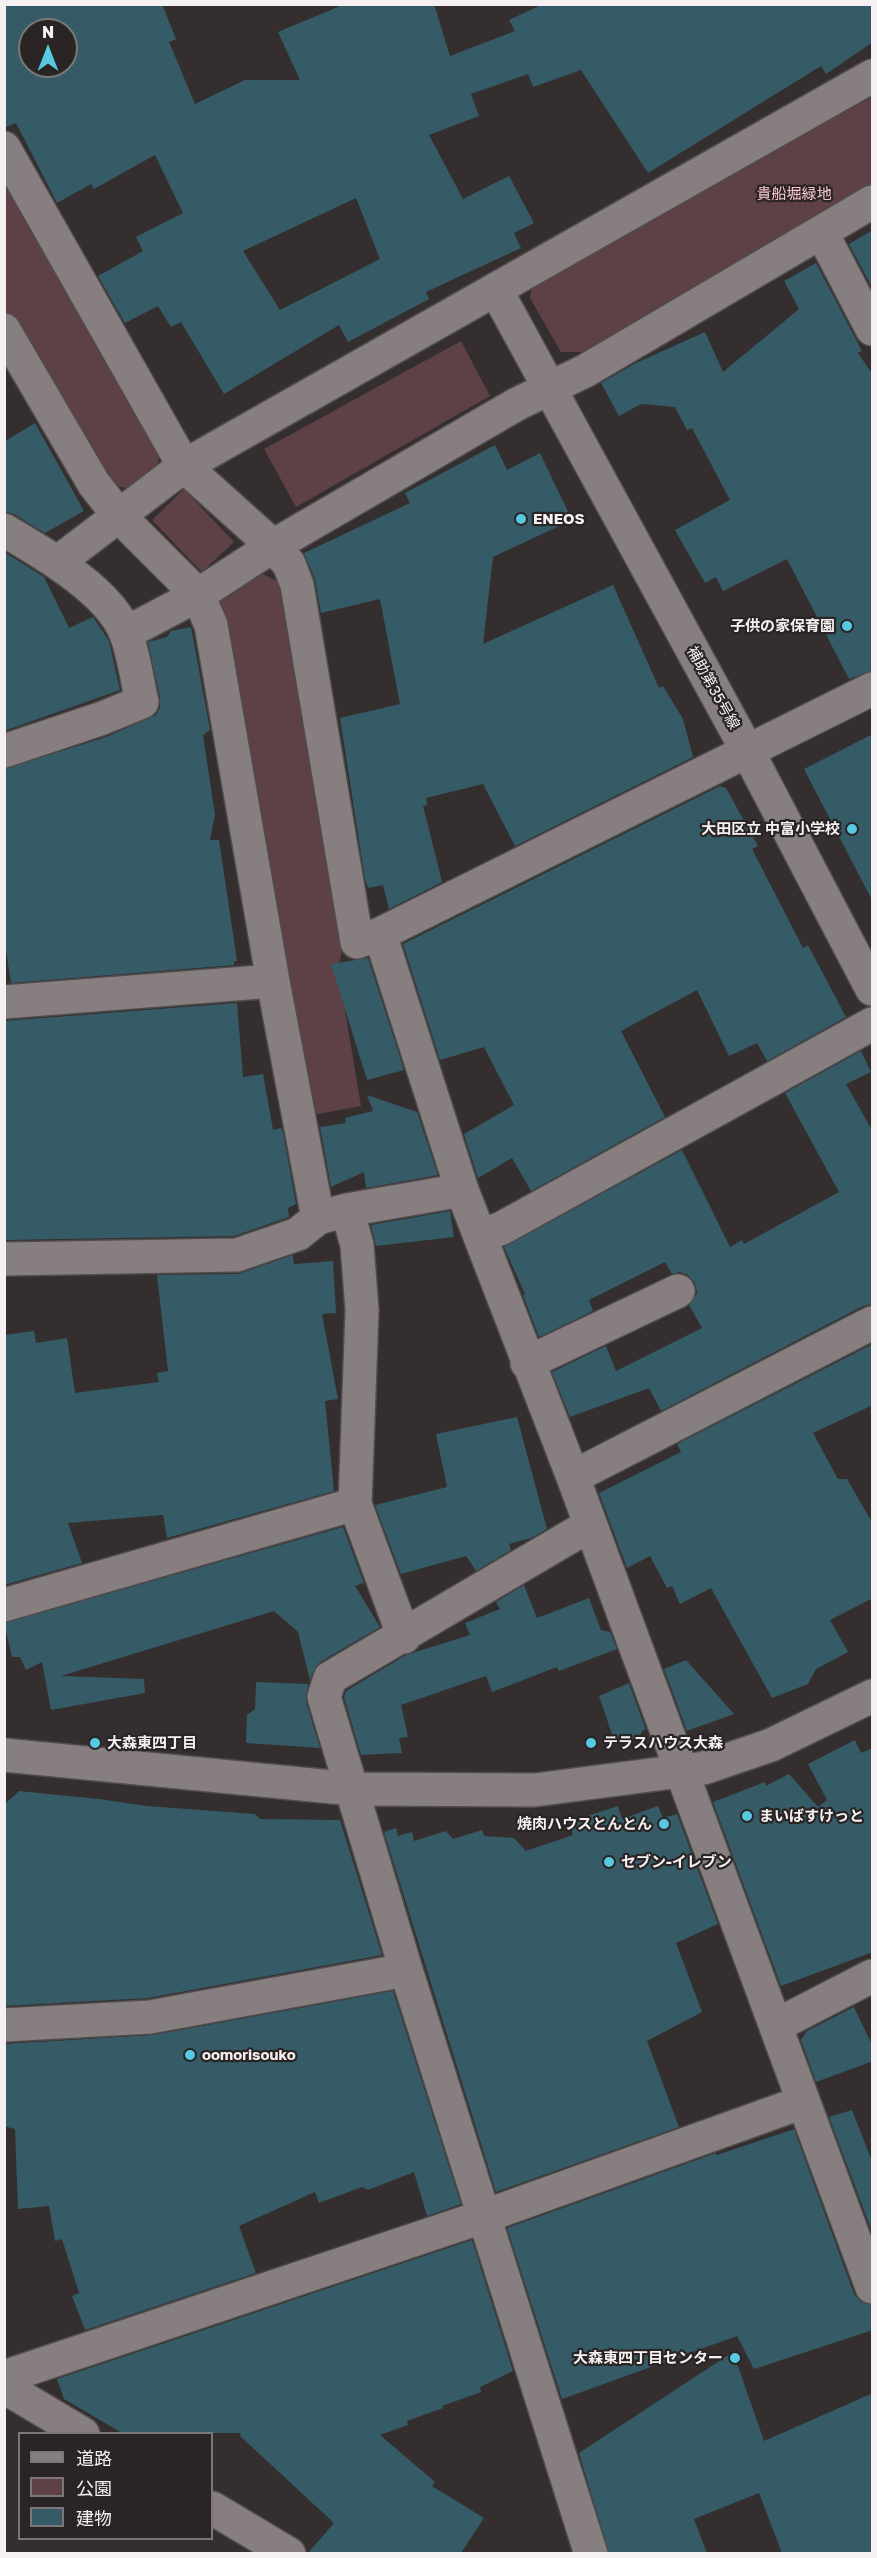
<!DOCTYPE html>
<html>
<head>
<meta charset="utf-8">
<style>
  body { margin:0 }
  #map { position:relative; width:877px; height:2558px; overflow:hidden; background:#342e2f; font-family:"Golos Text","Noto Sans JP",sans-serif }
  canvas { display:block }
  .frame { position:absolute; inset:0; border:6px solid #f5f1f2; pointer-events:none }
  .legend { position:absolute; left:18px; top:2432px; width:195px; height:108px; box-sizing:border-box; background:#2a2425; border:2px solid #7b7677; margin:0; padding:8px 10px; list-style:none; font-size:18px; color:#f5f1f2 }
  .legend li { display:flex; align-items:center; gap:12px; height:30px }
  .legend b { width:30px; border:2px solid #7b7677 }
  .north { position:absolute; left:18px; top:18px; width:60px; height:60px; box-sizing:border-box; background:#2a2425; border:2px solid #7b7677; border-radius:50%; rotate:0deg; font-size:16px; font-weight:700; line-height:24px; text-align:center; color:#f5f1f2 }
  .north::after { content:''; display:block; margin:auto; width:21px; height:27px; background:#57c9e3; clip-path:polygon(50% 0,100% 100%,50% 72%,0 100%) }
</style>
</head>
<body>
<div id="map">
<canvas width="877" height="2558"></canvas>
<div class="frame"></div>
<ul class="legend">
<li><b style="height:8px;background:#867e7f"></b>道路</li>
<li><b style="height:16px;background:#5d4146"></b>公園</li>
<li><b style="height:16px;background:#355c66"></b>建物</li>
</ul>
<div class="north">N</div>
</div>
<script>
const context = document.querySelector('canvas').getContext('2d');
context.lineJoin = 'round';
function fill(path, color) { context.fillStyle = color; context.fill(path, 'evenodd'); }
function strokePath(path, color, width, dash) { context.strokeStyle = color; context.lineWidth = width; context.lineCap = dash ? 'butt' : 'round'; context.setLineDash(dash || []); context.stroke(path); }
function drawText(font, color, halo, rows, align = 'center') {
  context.font = font + ' "Golos Text","Noto Sans JP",sans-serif'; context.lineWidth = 4.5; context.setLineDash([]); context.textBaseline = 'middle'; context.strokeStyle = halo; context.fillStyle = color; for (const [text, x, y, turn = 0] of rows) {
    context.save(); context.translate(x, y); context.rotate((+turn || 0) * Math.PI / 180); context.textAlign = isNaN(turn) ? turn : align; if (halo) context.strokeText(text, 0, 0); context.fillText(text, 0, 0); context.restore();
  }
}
const green = new Path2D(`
  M872,97V202L587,352H561L530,298L532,283Z
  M4,162L163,444L156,468L130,489L109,484L5,315Z
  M461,341L490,396L296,507L264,449Z
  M184,489L234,542L202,572L152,520Z
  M263,574L280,583L346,934L338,968L361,1106L313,1115L219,601Z`);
const building = new Path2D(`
  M4,4H162L176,39L169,42L195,104L245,80H300L278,32L345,4H434L450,56L515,31L509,20L543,4H873V42L826,74L821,66L648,173L581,70L533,87L528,74L471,94L479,116L429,135L463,199L509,176L534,223L514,233L521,248L426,292L429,299L348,342L339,325L224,394L181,322L171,327L158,306L125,323L98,276L143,251L136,237L183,213L155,155L94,189L91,184L57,203L16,123L4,128ZM30,30H66V66H30ZM356,198L380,259L280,310L243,251Z
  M873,230V289L849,244Z
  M816,263L862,351L858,353L873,375V670L849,679L787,559L723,591L716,577L705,583L675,530L730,500L692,428L687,430L675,407L641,404L619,416L601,383L636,363L705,332L723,372L799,309L784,281Z
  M35,423L84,511L45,533L14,514L4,511V442Z
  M495,445L507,470L540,453L572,520L493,557L483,644L613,585L659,688L663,686L683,719L693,757L515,846L483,784L426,798L427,805L423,806L442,882L389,909L383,885L368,888L365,879L340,718L400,704L380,599L321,613L315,579L304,553L410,503L405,493Z
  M4,552L44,577L69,628L93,617L109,641L120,690L4,731Z
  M191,627L210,730L203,735L215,815L210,840H219L237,961H234V965L11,983L4,938V769L106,737L156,715L160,707V698L148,642L167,637L171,631Z
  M873,734V902L804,769Z
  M720,786L726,788L758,846L752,849L803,948L808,945L846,1017L767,1061L757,1043L729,1056L697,990L621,1031L665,1117L531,1191L512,1158L478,1178L464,1134L514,1105L484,1047L440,1060L403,944Z
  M368,958L404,1070L367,1080L331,964Z
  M237,1003L243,1077L263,1074L273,1130L281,1128L283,1132L296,1204L288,1208L289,1217L234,1236L4,1240V1021Z
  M861,1051L871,1072L846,1084L873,1132V1304L863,1306L661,1411L649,1388L570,1417L552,1372L606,1346L616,1371L702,1328L689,1305L697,1293L695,1283L688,1275L680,1272L672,1274L665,1262L589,1300L593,1311L539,1337L523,1295L525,1294L504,1247L682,1150L730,1247L742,1240L744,1244L839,1192L785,1093Z
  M367,1095L417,1112L438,1175L366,1188L364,1172L331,1187L320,1127L346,1123L345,1118L373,1111Z
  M450,1211L454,1237L376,1246L371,1225Z
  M293,1255L294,1264L333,1261L336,1313L322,1314L338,1399L325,1401L334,1491L167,1538L163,1515L68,1523L82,1563L4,1585V1335L34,1331L36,1343L67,1338L75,1393L159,1382L157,1373L168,1371L157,1275L238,1274Z
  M873,1344V1405L813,1433L838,1479H847L873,1524V1598L830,1620L848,1652L816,1669L808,1684L772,1698L711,1588L680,1604L672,1586L667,1588L650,1556L627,1568L599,1493L681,1452L677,1444Z
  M517,1417L547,1529L531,1538L509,1544L511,1550L476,1571L466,1556L401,1574L375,1505L447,1487L436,1434Z
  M343,1527L364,1583L355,1586L380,1627L320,1662L313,1672L310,1680L298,1632L274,1611L61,1676L144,1679L145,1693L51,1710L42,1662L26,1670L20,1657H12L4,1623Z
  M524,1585L537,1618L589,1598L601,1630L610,1632L617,1649L559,1671L557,1667L492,1692L486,1676L401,1705L408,1737L399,1738L402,1753L361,1755L344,1697L346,1691L406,1655L470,1635L465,1623L500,1609L496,1602Z
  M686,1660L734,1714L687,1731L664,1669Z
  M256,1682L308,1684L306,1702L320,1748L246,1743L247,1715L255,1709Z
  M629,1683L646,1730H643L638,1739L615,1743L599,1696Z
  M855,1740L861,1753L873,1748V1952L781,1986L713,1802L765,1782L766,1786L789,1774L818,1807L827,1800L808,1764Z
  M19,1791L99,1799L146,1806L255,1814L260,1819L340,1820L382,1955L148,1998L4,2006L6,1803Z
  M618,1806L622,1819L658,1806L663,1818L677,1814L718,1924L676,1943L702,2012L647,2041L679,2127L496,2192L384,1832L396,1828L398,1836L412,1832L414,1841L446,1831L453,1839L482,1830L484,1836L514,1838L526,1851L573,1835L569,1822Z
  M393,1991L461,2204L427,2216L414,2172L368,2190L362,2187L319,2203L315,2192L239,2226L256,2273L85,2330L72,2296L79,2293L62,2239L55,2241L49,2206L18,2209L15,2129L4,2126V2044L153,2035Z
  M854,2007L873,2047V2061L816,2082L801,2040L807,2031Z
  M852,2110L873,2164V2234L829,2117Z
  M794,2129L854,2294L861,2302L873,2305V2330L754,2369L737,2336L562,2399L507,2228L716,2153L717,2155Z
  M472,2240L513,2371L480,2387L481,2392L442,2406L443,2408L407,2421L408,2425L380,2435L435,2482L432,2486L484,2518L461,2553H308L334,2523L240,2436L241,2433H122L64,2399L57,2379Z
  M733,2352L764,2441L873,2393V2553H782L759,2493L694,2519L707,2553H609L579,2453Z`);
const minor = new Path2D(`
  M4,148L184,466L273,546L289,564L297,585L357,942L380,934L872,689
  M822,233L872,329
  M496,290L748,752L872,989
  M4,330L94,484L119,516L198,595L211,625L273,981L318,1218
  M4,530C43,553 110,591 126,634C134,655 137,680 142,702L100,719L4,751
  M58,562L184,466L872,76
  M126,633L198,595L273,546L517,404L585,371L872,202
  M380,934L462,1190L573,1477L872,2287
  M4,1002L273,981
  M347,1210L357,1245L362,1310L355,1504L404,1637
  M481,1236L502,1228L872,1024
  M4,1259L237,1255L298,1234L318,1218L347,1210L462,1190
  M527,1363L678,1291
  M573,1477L872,1323
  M590,1525L330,1678L324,1697L406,1970L591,2554
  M4,1605L355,1504
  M4,1755L353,1789L535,1790L704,1768L771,1745L872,1696
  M4,2025L150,2017L406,1970
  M777,2025L872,1976
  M4,2377L485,2216L803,2102
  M4,2387L83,2434
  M212,2508L289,2554`);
const markers = [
  [521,519,6,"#57c9e3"],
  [847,626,6,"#57c9e3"],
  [852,829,6,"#57c9e3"],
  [95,1743,6,"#57c9e3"],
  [591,1743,6,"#57c9e3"],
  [747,1816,6,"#57c9e3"],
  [664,1824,6,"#57c9e3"],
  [609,1862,6,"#57c9e3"],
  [190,2055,6,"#57c9e3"],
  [735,2358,6,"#57c9e3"]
];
const parkNames = [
  ["貴船堀緑地",794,194]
];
const poiNames = [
  ["ENEOS",533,519],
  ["子供の家保育園",835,626,"right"],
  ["大田区立 中富小学校",840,829,"right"],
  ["大森東四丁目",107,1743],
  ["テラスハウス大森",603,1743],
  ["まいばすけっと",759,1816],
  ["焼肉ハウスとんとん",652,1824,"right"],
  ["セブン-イレブン",621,1862],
  ["oomorisouko",202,2055],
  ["大森東四丁目センター",723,2358,"right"]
];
const streetNames = [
  ["補助第35号線",713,688,61]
];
fill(green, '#5d4146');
fill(building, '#355c66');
strokePath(minor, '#504b4c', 36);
strokePath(minor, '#867e7f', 33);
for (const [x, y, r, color] of markers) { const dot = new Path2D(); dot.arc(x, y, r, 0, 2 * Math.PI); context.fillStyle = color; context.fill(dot); strokePath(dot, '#2a2425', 2); }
drawText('15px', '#fbc6d0', '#2a2425', parkNames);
drawText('bold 15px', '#f5f1f2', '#2a2425', poiNames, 'left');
drawText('15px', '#f5f1f2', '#2a2425', streetNames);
</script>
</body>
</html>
